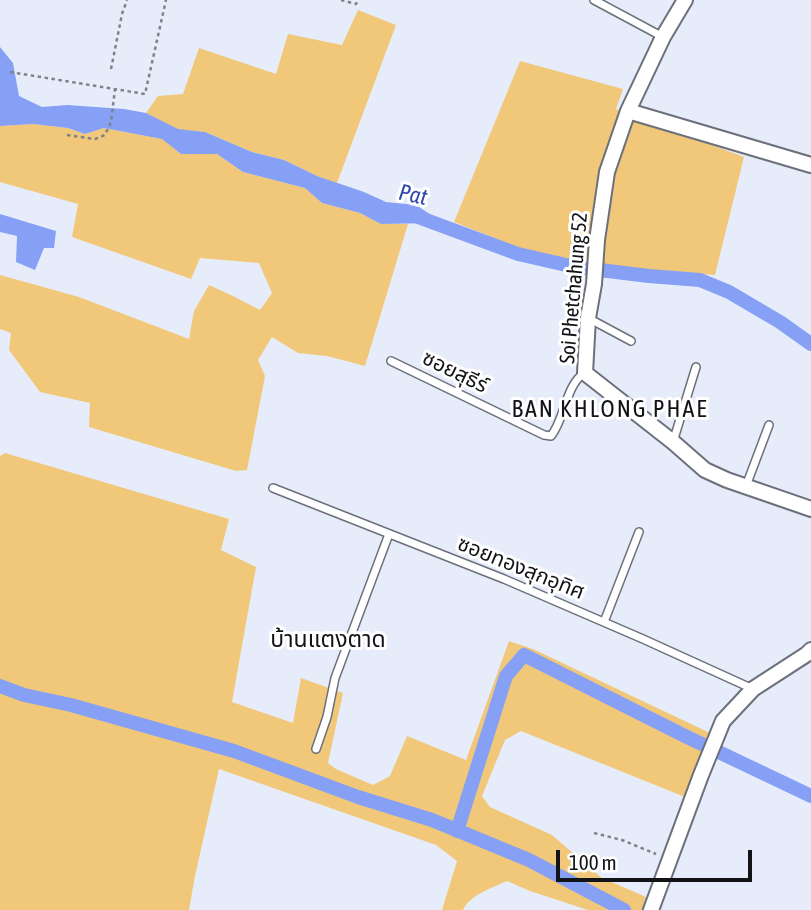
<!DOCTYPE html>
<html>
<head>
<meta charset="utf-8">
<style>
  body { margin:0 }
  #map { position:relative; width:811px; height:910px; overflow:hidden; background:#e7ecfa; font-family:"Asap Condensed",sans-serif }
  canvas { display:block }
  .scale { position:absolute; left:556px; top:850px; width:196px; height:32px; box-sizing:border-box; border:4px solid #111317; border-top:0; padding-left:9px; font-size:21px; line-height:24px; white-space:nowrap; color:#111317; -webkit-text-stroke:5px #fff; paint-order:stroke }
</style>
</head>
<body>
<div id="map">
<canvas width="811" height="910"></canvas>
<div class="scale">100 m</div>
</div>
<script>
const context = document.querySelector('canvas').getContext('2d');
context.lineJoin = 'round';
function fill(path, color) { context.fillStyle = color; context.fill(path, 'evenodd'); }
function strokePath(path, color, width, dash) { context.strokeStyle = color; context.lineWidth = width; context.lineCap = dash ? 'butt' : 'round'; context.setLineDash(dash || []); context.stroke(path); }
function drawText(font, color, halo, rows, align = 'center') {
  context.font = font + ' "Asap Condensed","Noto Sans Thai",sans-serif'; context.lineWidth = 6; context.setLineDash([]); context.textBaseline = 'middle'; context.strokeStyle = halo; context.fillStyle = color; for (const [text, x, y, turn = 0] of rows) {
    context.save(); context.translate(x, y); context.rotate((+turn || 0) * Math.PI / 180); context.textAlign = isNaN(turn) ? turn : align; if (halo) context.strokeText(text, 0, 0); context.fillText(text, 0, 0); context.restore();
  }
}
const green = new Path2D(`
  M358,10L396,25L337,183L317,176L284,160L252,152L205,132L178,130L146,113L158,96L183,94L199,48L276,74L288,34L342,45Z
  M520,61L623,89L616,109L744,157L715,275L630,268L533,253L454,222Z
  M33,124L68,128L85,134L104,128L163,139L181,154H217L243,172L305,188L322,203L360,213L381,224H408L365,366L327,356L298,353L272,337L258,360L265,376L247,470L236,471L89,427L90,403L40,392L9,350L11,333L0,329V275L79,297L189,339L194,311L209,285L233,296L260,310L272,293L259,263L200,258L191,279L72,237L78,204L0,182V126Z
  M5,453L229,519L221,550L256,567L232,702L293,723L301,678L343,693L328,763L336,769L373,785L390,776L407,736L466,760L509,641L533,649L710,733L685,797L521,731L505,740L482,796L490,807L552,835L602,878L646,897L642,910H588L530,891L507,881C492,888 470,895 463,910H442L457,861L436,845L219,769L195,876L189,910H0V456Z`);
const water = new Path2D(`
  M0,47L13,63L19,96L42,107L67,105L124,109L146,113L178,129L205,132L252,152L284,160L317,176L364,192L386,202L416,205L431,215L435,223L381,224L360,213L322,203L305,188L243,172L217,154H181L162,139L104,128L85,134L68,128L33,124L0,126Z
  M0,214L56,231L54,248H44L35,270L16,262L17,236L0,232Z`);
const canal = new Path2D(`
  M418,217L518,254L575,267L649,276L700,280L729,292L780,322L811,344
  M0,686L24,695L71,705L234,751L358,797L432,820L529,860L624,910
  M457,831L506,676L524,655L685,736L811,796`);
const path = new Path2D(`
  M341,0L356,4L358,0
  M111,69L122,14L127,0
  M10,72L145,94L166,0
  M67,135L95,139L105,135L111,122L115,89
  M594,833L622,840L656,854`);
const lane = new Path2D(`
  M594,0L663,37
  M588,318L631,341
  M391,361L544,435L551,436C565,419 566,383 585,373
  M673,442L696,367
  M746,486L769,425
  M273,488L504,579L643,639L753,689
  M604,622L639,532
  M316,749L327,717L335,678L389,534`);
const street = new Path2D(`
  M685,0L663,37L628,111L607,172L597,240L594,284L588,318L585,373L673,442L705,470L727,480L811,509
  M628,111L811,165
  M651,910L701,775L723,721L753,689L807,654L811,650`);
const streetNames = [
  ["Soi Phetchahung 52",574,288,-85],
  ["ซอยสุธีร์",455,372,26],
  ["ซอยทองสุกอุทิศ",521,568,22]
];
const waterNames = [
  ["Pat",413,195,12]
];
const neighbourhoodNames = [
  ["บ้านแตงตาด",328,640]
];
const quarterNames = [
  ["BAN KHLONG PHAE",610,409]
];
fill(green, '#f1c879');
fill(water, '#85a0f4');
strokePath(canal, '#85a0f4', 14);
strokePath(lane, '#6b707b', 10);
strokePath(street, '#6b707b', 18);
strokePath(path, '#7e828b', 2.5, [3.5, 3.5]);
strokePath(lane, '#fff', 7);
strokePath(street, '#fff', 14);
drawText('21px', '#111317', '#fff', streetNames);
drawText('italic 23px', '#3349aa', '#fff', waterNames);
drawText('23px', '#111317', '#fff', neighbourhoodNames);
context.letterSpacing = '2px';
drawText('24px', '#111317', '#fff', quarterNames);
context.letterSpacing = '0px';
</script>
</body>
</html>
